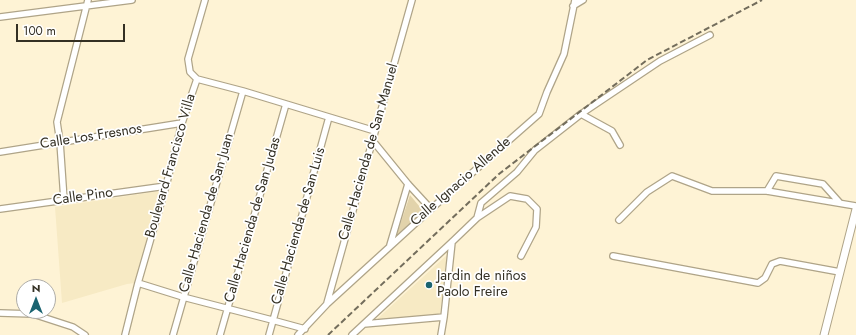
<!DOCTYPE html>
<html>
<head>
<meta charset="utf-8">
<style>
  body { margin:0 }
  #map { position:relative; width:856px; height:335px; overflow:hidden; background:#fef3d5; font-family:Jost,sans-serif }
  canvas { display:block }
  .north { position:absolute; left:16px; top:279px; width:40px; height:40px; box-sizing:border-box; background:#fff; border:1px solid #aeaca7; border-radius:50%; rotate:0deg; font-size:11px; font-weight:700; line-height:16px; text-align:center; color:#343024 }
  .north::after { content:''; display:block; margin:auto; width:14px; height:18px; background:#1a6370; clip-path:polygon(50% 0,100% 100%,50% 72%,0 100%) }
  .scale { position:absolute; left:16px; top:24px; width:109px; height:18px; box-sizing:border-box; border:2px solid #343024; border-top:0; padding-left:5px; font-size:12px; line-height:14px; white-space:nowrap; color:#343024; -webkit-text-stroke:3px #fff; paint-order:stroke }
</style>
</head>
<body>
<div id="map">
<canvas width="856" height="335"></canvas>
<div class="north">N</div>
<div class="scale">100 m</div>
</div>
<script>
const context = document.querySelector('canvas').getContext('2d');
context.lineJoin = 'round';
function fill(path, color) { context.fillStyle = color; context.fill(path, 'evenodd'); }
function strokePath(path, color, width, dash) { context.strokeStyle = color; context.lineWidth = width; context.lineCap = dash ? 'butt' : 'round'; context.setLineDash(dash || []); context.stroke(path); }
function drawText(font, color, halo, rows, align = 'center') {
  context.font = font + ' Jost,sans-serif'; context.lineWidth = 3.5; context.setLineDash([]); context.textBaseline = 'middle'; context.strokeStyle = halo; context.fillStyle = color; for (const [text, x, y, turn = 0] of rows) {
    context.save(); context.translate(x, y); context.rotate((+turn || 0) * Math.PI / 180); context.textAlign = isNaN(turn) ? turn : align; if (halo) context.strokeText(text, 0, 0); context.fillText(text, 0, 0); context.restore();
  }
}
const built = new Path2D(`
  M160,191L135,283L127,284L62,303L55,207Z
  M447,255L440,314L376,320Z`);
const green = new Path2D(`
  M410,195L424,212L396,237Z`);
const minor = new Path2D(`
  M573,6L583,0
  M0,17L132,0
  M197,79L243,91L375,131
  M197,79L190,72L188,59L205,0
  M581,114L612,131L620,145
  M373,141L408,184L431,209
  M0,152L182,123
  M767,191L776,176L823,184L840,203
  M64,200L60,142L57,122L88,0
  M0,209L166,186
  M477,218L481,203L517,172L535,150L581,114L660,61L710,35
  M619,220L647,192L672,176L712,191H767L856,206
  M390,245L408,184
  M613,256L758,283L765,278L772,264L780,261L840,272
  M138,283L183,297L272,320L305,329
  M327,303L412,0
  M0,313L33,314L73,327L85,335
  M364,324L444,317
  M125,335L138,283L166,186L182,123L197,79
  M173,335L243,91
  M220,335L286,104
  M269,335L329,117
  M298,335L327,304L431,209L539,114L547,92L564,54L575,0
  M352,335L452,242L477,218L510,196L527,199L537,209L536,227L521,256
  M441,335L444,317L452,242`);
const tertiary = new Path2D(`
  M824,335L856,209`);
const rail = new Path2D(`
  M328,335L499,174L647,60L762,0`);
const markers = [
  [429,285,4,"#1a6370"]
];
const streetNames = [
  ["Calle Los Fresnos",91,137,-9],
  ["Calle Hacienda de San Manuel",369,152,-74],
  ["Boulevard Francisco Villa",171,166,-74],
  ["Calle Ignacio Allende",461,182,-41],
  ["Calle Pino",83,197,-8],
  ["Calle Hacienda de San Juan",207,213,-74],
  ["Calle Hacienda de San Judas",253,220,-74],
  ["Calle Hacienda de San Luis",299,226,-74]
];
const poiNames = [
  ["Jardin de niños",437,277],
  ["Paolo Freire",437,293]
];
fill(built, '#f7eac4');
fill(green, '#e2d3ab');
strokePath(minor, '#afa488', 8);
strokePath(tertiary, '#afa488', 9);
strokePath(minor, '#fff', 5.5);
strokePath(tertiary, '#fff', 7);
strokePath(rail, '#736d5c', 2, [6, 3]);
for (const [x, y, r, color] of markers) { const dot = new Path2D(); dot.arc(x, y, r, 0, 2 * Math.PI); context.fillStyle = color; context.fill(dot); strokePath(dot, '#fff', 1.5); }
drawText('14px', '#343024', '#fff', streetNames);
drawText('14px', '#343024', '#fff', poiNames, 'left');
</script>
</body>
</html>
